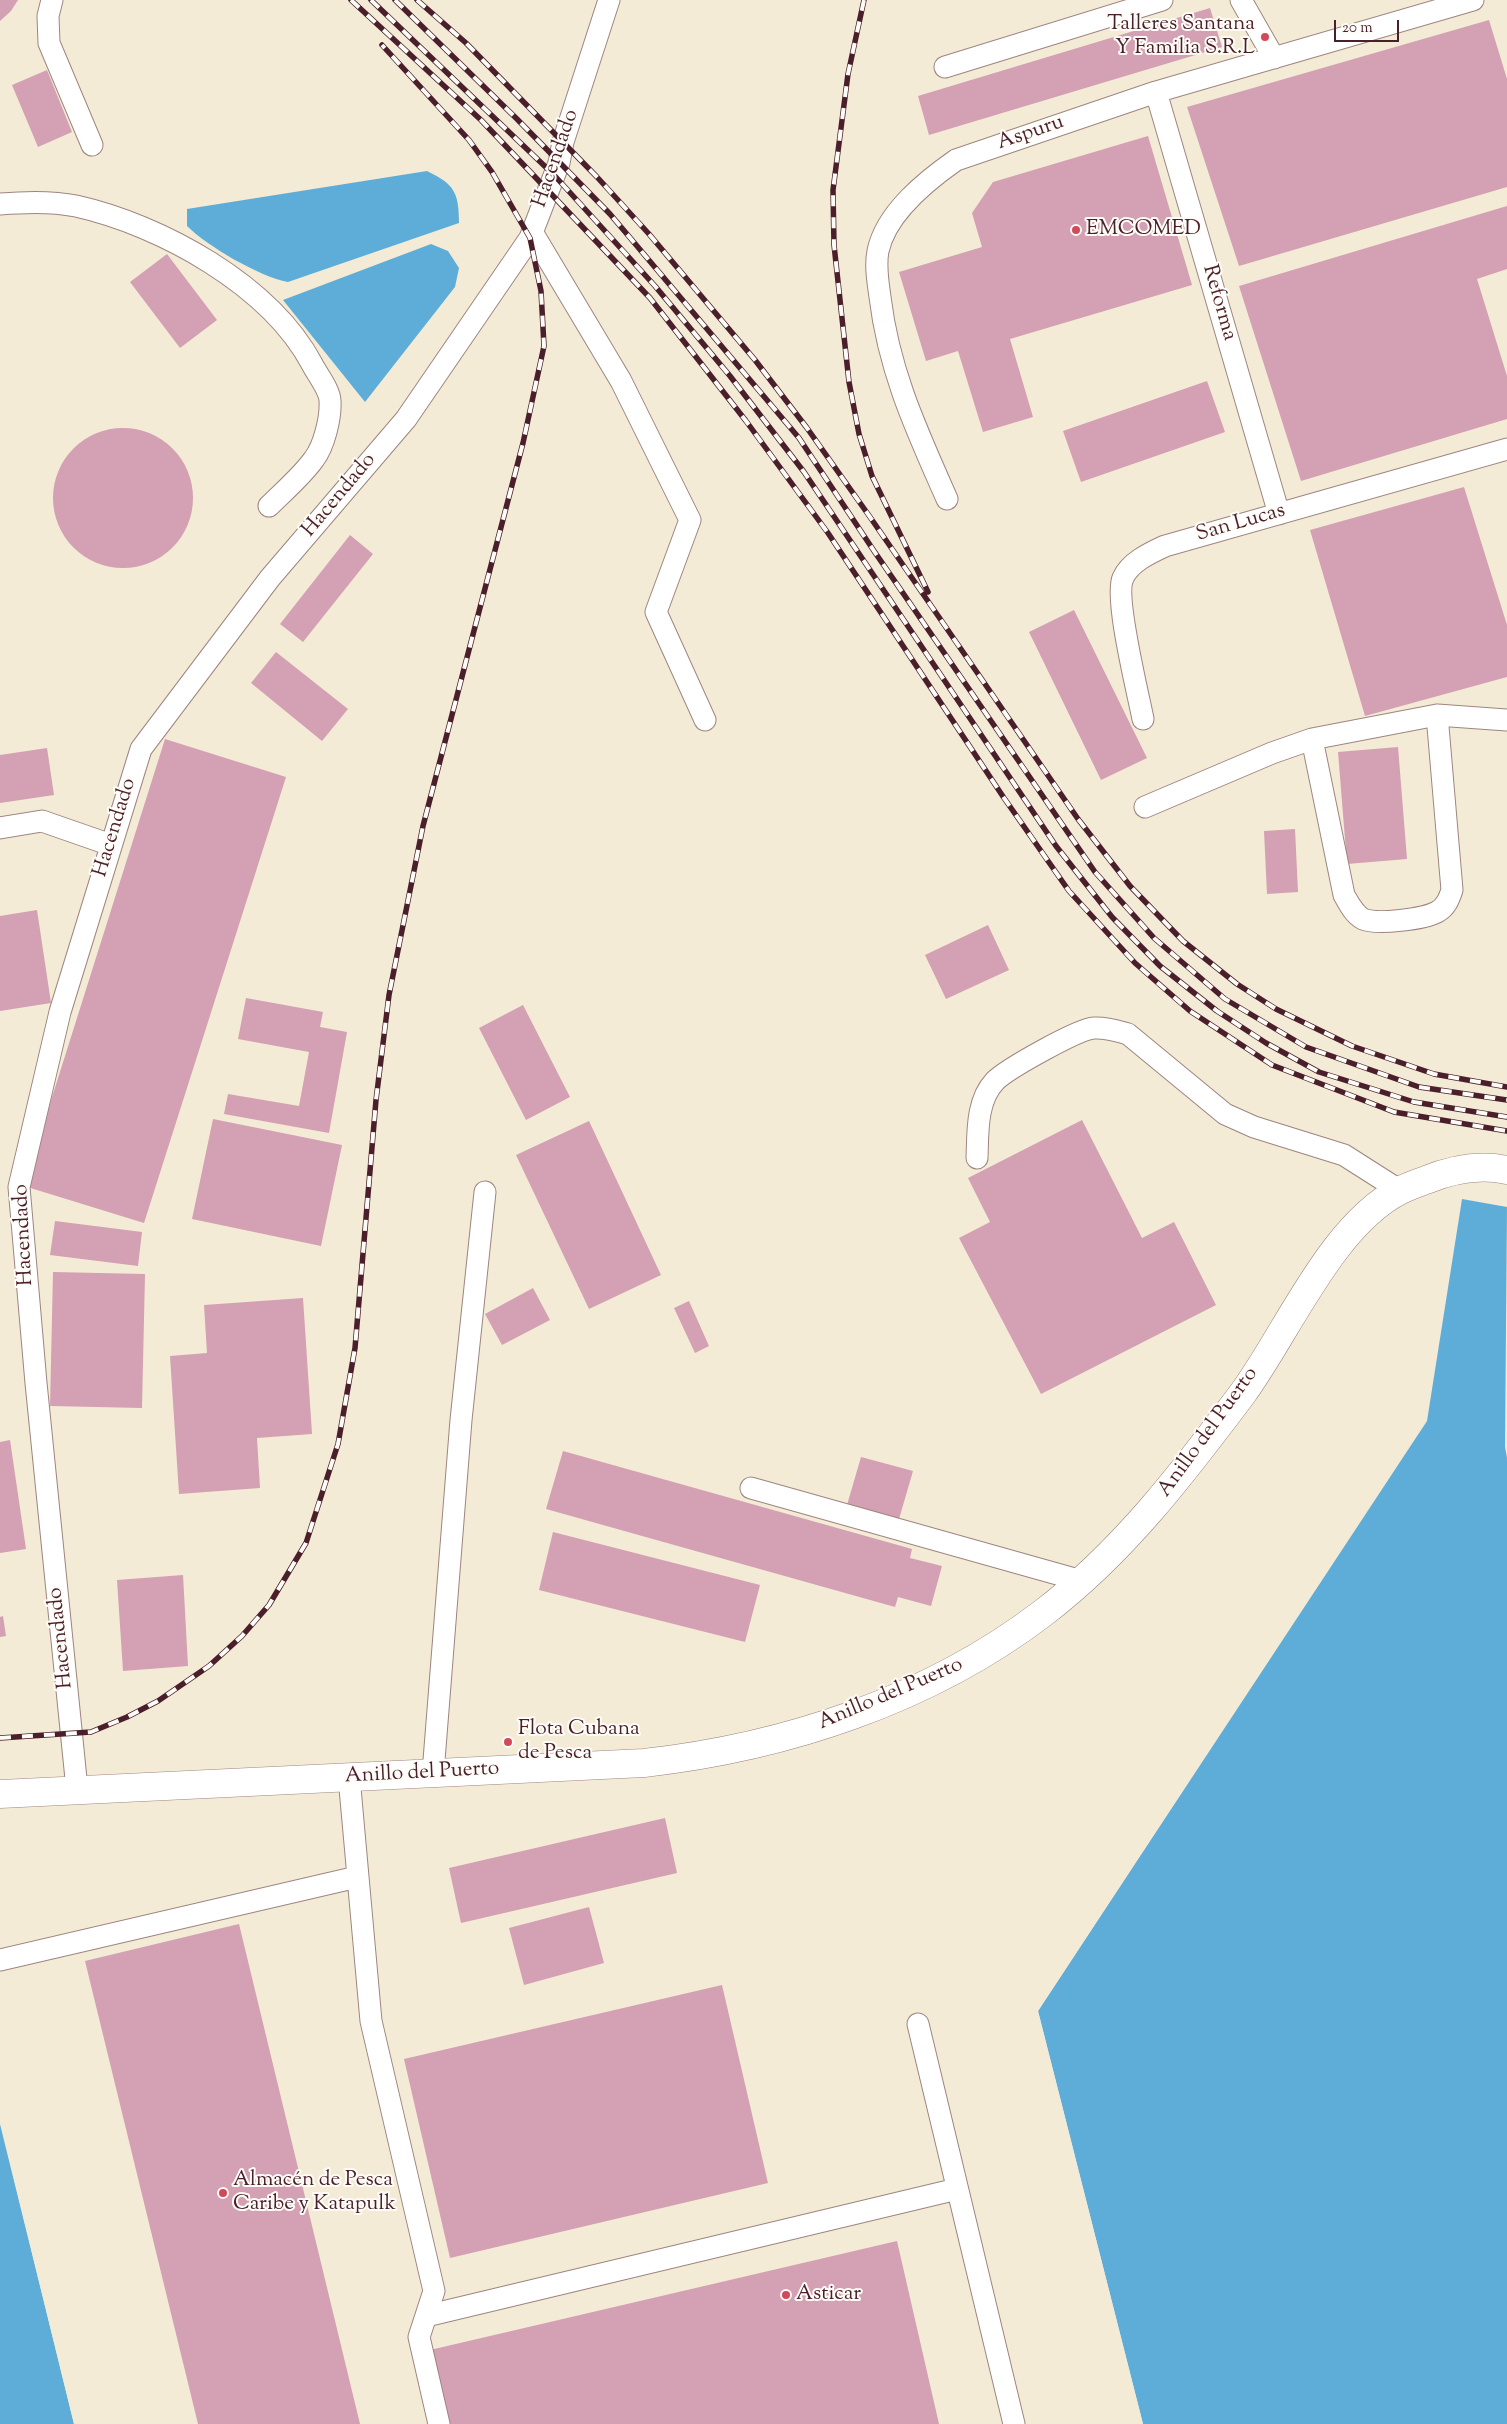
<!DOCTYPE html>
<html>
<head>
<meta charset="utf-8">
<style>
  body { margin:0 }
  #map { position:relative; width:1507px; height:2424px; overflow:hidden; background:#f3ebd6; font-family:"Sorts Mill Goudy",serif }
  canvas { display:block }
  .scale { position:absolute; left:1334px; top:20px; width:65px; height:22px; box-sizing:border-box; border:2px solid #4a1f2b; border-top:0; padding-left:6px; font-size:15px; line-height:18px; white-space:nowrap; color:#4a1f2b; -webkit-text-stroke:4px #fdfcf7; paint-order:stroke }
</style>
</head>
<body>
<div id="map">
<canvas width="1507" height="2424"></canvas>
<div class="scale">20 m</div>
</div>
<script>
const context = document.querySelector('canvas').getContext('2d');
context.lineJoin = 'round';
function fill(path, color) { context.fillStyle = color; context.fill(path, 'evenodd'); }
function strokePath(path, color, width, dash) { context.strokeStyle = color; context.lineWidth = width; context.lineCap = dash ? 'butt' : 'round'; context.setLineDash(dash || []); context.stroke(path); }
function drawText(font, color, halo, rows, align = 'center') {
  context.font = font + ' "Sorts Mill Goudy",serif'; context.lineWidth = 4; context.setLineDash([]); context.textBaseline = 'middle'; context.strokeStyle = halo; context.fillStyle = color; for (const [text, x, y, turn = 0] of rows) {
    context.save(); context.translate(x, y); context.rotate((+turn || 0) * Math.PI / 180); context.textAlign = isNaN(turn) ? turn : align; if (halo) context.strokeText(text, 0, 0); context.fillText(text, 0, 0); context.restore();
  }
}
const water = new Path2D(`
  M427,171C454,184 459,192 459,223L288,282C260,277 207,246 187,226V209Z
  M431,244L448,251L459,268L455,287L365,402L283,300Z
  M1462,1199L1507,1207L1505,1447L1507,1458V2424H1143L1038,2011L1427,1421Z
  M0,2124L74,2424H0Z`);
const pier = new Path2D(`
  M1374,1493L1377,1495L1038,2011L1143,2424H1141L1036,2010Z
  M0,2122L2,2123L77,2424H74Z`);
const building = new Path2D(`
  M0,0H18L11,11L0,21Z
  M1210,8L1222,47L929,135L918,96Z
  M1489,20L1507,79V187L1239,266L1187,107Z
  M47,70L72,132L38,147L12,85Z
  M1148,136L1192,285L1010,339L1033,417L983,432L958,351L926,361L899,272L982,247L972,213L993,182Z
  M1507,206V269L1477,279L1507,376V419L1301,481L1239,286Z
  M167,254L217,320L180,348L130,282Z
  M1207,381L1225,432L1081,482L1063,431Z
  M53 498a70 70 0 1 1 140 0a70 70 0 1 1-140 0Z
  M1464,487L1507,625V677L1365,716L1310,530Z
  M350,535L373,554L303,642L280,624Z
  M1074,610L1147,758L1101,780L1029,632Z
  M276,652L348,709L322,741L251,683Z
  M165,739L286,777L144,1223L24,1186Z
  M1398,747L1407,859L1347,864L1338,752Z
  M47,748L54,795L0,803V755Z
  M1295,829L1298,892L1267,894L1264,831Z
  M37,910L51,1003L0,1011V916Z
  M988,925L1009,970L946,999L925,955Z
  M246,998L323,1012L320,1027L347,1032L329,1133L224,1114L228,1094L299,1106L309,1052L238,1039Z
  M523,1005L570,1097L526,1120L479,1028Z
  M213,1119L342,1145L321,1246L192,1219Z
  M1082,1120L1142,1238L1174,1222L1216,1305L1041,1394L959,1238L990,1222L968,1178Z
  M589,1121L661,1275L589,1309L516,1155Z
  M55,1221L142,1232L138,1266L50,1255Z
  M53,1272L145,1274L142,1408L50,1406Z
  M533,1288L550,1320L502,1345L485,1314Z
  M303,1298L312,1434L257,1438L260,1488L179,1494L170,1356L207,1353L204,1305Z
  M689,1301L709,1346L695,1353L674,1308Z
  M10,1440L26,1549L0,1553V1442Z
  M563,1451L912,1549L910,1558L942,1566L931,1606L898,1597L895,1607L546,1509Z
  M861,1457L913,1471L899,1519L847,1505Z
  M553,1532L760,1585L745,1642L539,1590Z
  M183,1575L188,1666L123,1671L117,1580Z
  M3,1616L6,1636L0,1637V1617Z
  M665,1818L677,1873L461,1923L449,1868Z
  M589,1907L604,1963L524,1985L509,1928Z
  M239,1924L360,2424H198L85,1961Z
  M722,1985L768,2183L450,2258L404,2059Z
  M897,2241L939,2424H447L430,2350Z`);
const minor = new Path2D(`
  M52,0L48,16L49,43L92,145
  M1241,0L1274,58
  M945,67L1162,0
  M1156,92L1279,514
  M0,204C24,202 52,201 76,206C161,225 270,285 312,364C317,374 330,390 330,401C331,418 324,446 314,459C302,476 284,491 269,506
  M532,232L621,381L690,520L656,612L705,720
  M947,499C917,431 889,372 880,297C878,282 875,266 878,251C886,213 926,181 956,160L1156,92L1473,0
  M1143,719C1138,693 1114,597 1123,578C1130,562 1150,553 1165,546L1507,449
  M1312,739L1344,895C1349,904 1354,914 1363,919C1377,925 1424,919 1437,912C1446,907 1449,899 1452,890L1437,715
  M1145,807L1272,753L1312,739L1437,715L1507,720
  M0,828L42,821L111,845
  M977,1158C978,1133 976,1101 995,1081C1007,1069 1078,1029 1094,1028C1106,1027 1117,1031 1128,1034L1225,1114L1254,1127L1344,1155L1399,1190
  M751,1488L1082,1581
  M433,1773L461,1420L485,1192
  M349,1777L371,2021L434,2291L419,2337L439,2424
  M77,1789L36,1383L19,1187L60,1012L141,749L270,578L406,419L530,238L559,163L563,142L609,0
  M0,1960L357,1877
  M918,2024L1014,2424
  M426,2316L957,2189`);
const major = new Path2D(`
  M0,1794L644,1763C786,1747 929,1700 1043,1613C1123,1552 1183,1473 1243,1393C1287,1333 1332,1224 1401,1190C1409,1186 1418,1183 1426,1180C1453,1169 1479,1164 1507,1170`);
const rail = new Path2D(`
  M351,0L481,120L650,298L746,421L828,533L1004,798L1069,891L1135,963L1190,1011L1272,1065L1394,1112L1507,1131
  M371,0L554,175L655,286L730,376L804,472L1056,846L1112,917L1160,966L1217,1011L1266,1043L1319,1072L1414,1102L1507,1117
  M395,0L517,119L610,214L799,438L874,551L1095,872L1154,938L1225,999L1306,1047L1419,1087L1507,1100
  M417,0L466,43L597,177L649,234L755,360L807,428L870,517L1078,819L1130,886L1183,941L1237,984L1276,1009L1352,1046L1434,1074L1507,1087
  M864,0L848,74L833,190L834,245L849,382L859,434L872,476L928,592
  M0,1738L91,1732L127,1717L158,1701L209,1666L242,1636L269,1605L306,1543L338,1444L355,1348L376,1100L389,995L423,826L523,443L544,346L541,291L530,238L492,172L469,140L382,45`);
const markers = [
  [1265,37,5,"#d1495b"],
  [1076,230,5,"#d1495b"],
  [508,1742,5,"#d1495b"],
  [223,2193,5,"#d1495b"],
  [786,2295,5,"#d1495b"]
];
const poiNames = [
  ["Talleres Santana",1255,25,"right"],
  ["Y Familia S.R.L",1255,49,"right"],
  ["EMCOMED",1086,230],
  ["Flota Cubana",518,1730],
  ["de Pesca",518,1754],
  ["Almacén de Pesca",233,2181],
  ["Caribe y Katapulk",233,2205],
  ["Asticar",796,2295]
];
const streetNames = [
  ["Aspuru",1031,134,-19],
  ["Hacendado",557,159,-71],
  ["Reforma",1218,303,74],
  ["Hacendado",340,496,-50],
  ["San Lucas",1241,524,-16],
  ["Hacendado",116,828,-73],
  ["Hacendado",25,1235,-93],
  ["Anillo del Puerto",1209,1433,-54],
  ["Hacendado",62,1638,-96],
  ["Anillo del Puerto",891,1695,-23],
  ["Anillo del Puerto",422,1774,-3]
];
fill(water, '#5eadd8');
fill(pier, '#f3ebd6');
fill(building, '#d4a0b3');
strokePath(minor, '#9e8580', 23);
strokePath(major, '#9e8580', 29);
strokePath(minor, '#fff', 21);
strokePath(major, '#fff', 28);
strokePath(rail, '#4a1f2b', 5.5);
strokePath(rail, '#fdfcf7', 4, [11]);
for (const [x, y, r, color] of markers) { const dot = new Path2D(); dot.arc(x, y, r, 0, 2 * Math.PI); context.fillStyle = color; context.fill(dot); strokePath(dot, '#fdfcf7', 2); }
drawText('21px', '#4a1f2b', '#fdfcf7', poiNames, 'left');
drawText('21px', '#4a1f2b', '#fdfcf7', streetNames);
</script>
</body>
</html>
